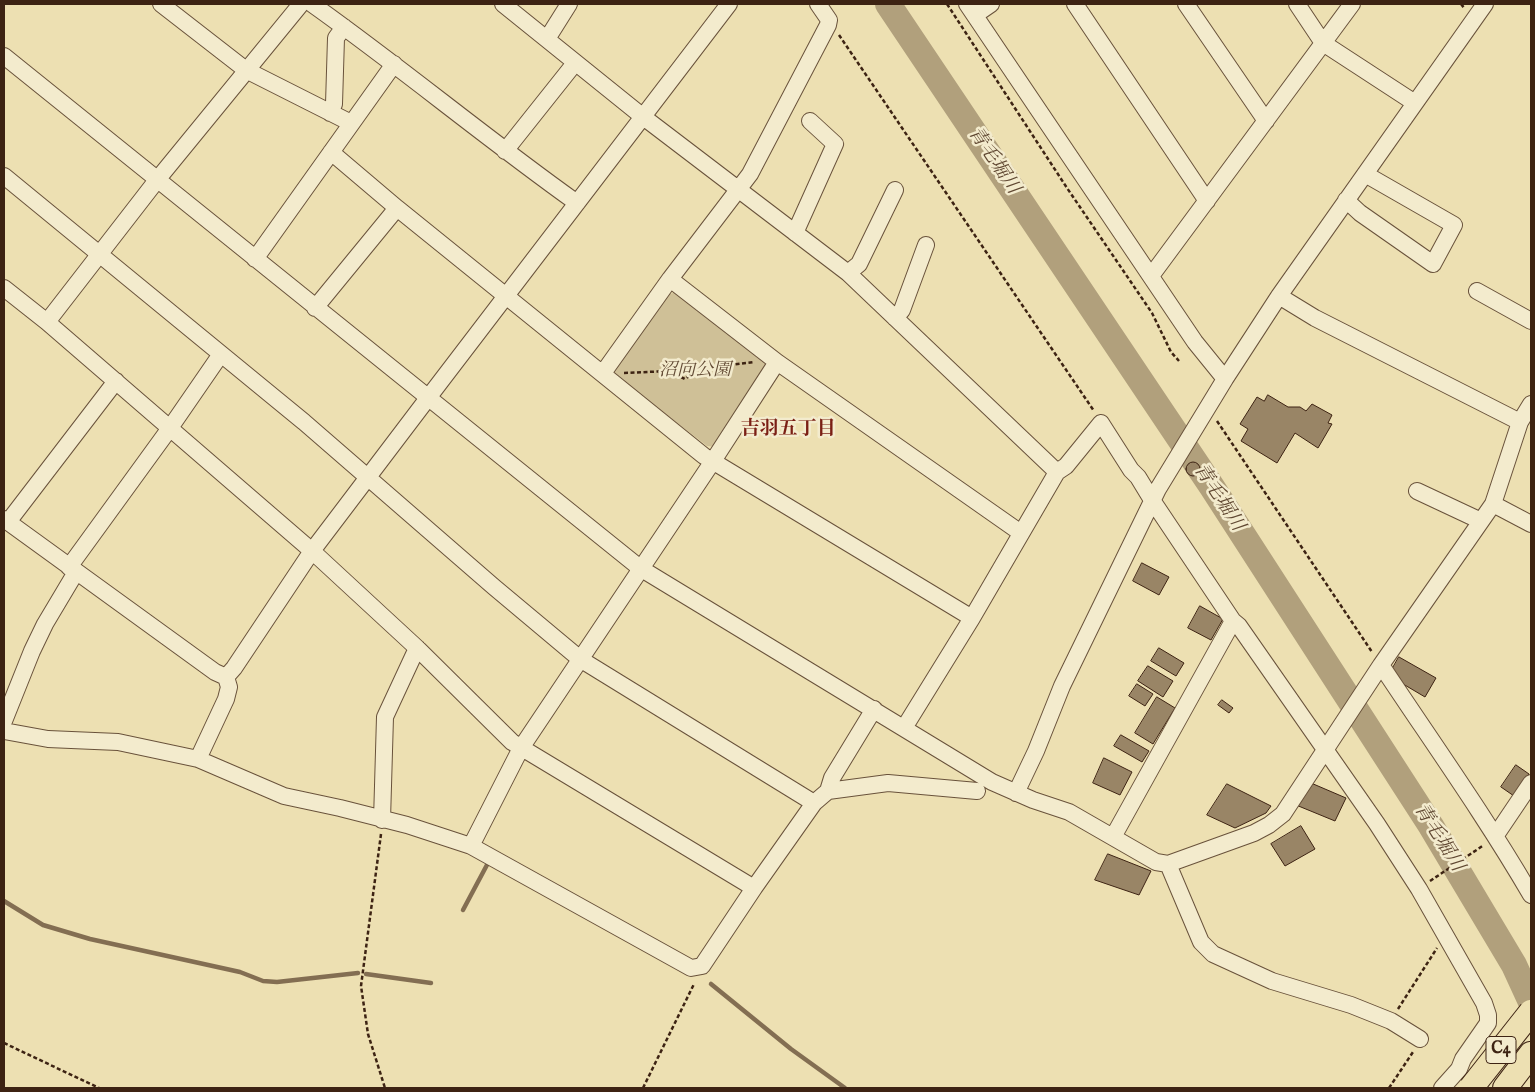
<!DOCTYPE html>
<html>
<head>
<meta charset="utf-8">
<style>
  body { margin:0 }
  #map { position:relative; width:1535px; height:1092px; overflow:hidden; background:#ede0b2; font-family:"IM FELL English",serif }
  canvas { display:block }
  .frame { position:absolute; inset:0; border:5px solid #3d2313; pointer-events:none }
</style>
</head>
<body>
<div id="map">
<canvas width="1535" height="1092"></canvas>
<div class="frame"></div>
</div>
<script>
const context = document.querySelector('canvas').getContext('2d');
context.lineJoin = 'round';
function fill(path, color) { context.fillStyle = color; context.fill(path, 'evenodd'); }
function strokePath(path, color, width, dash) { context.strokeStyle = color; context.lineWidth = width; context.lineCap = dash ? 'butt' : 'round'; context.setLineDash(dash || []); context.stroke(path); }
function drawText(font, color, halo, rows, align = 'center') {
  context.font = font + ' "IM FELL English","Noto Serif JP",serif'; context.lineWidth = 5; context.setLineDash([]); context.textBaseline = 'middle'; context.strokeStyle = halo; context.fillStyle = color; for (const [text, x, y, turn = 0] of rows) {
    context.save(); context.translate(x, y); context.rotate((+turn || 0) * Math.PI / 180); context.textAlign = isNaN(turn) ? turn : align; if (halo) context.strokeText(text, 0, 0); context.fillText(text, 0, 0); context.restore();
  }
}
const green = new Path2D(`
  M676,292L766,361V366L716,447L707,446L615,375L614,367L670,294Z`);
const stream = new Path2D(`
  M4,901L43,925L90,939L240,972L263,981L277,982L358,973
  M463,910L488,863
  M366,974L431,983
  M711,984L791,1049L845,1088`);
const river = new Path2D(`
  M888,4L1212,487L1431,826L1514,965L1531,1002`);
const building = new Path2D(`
  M1268,395L1288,407H1300L1306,411L1312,404L1332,415L1328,423L1332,424L1318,448L1295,433L1277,463L1241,441L1248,429L1240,424L1257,397L1264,401Z
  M1186 469a7 7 0 1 1 14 0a7 7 0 1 1-14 0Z
  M1142,563L1169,577L1159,595L1133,581Z
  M1200,606L1223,619L1211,640L1188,628Z
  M1159,648L1184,663L1176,676L1151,661Z
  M1399,657L1436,678L1425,697L1398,681L1390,673Z
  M1148,666L1173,681L1163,697L1138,681Z
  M1137,684L1153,694L1145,706L1129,696Z
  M1157,697L1175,708L1153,744L1135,733Z
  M1222,700L1233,708L1229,713L1218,705Z
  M1121,735L1149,751L1142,762L1114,746Z
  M1104,758L1132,772L1120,795L1093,783Z
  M1516,765L1529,774L1514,796L1501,787Z
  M1311,783L1346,798L1335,821L1296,805Z
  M1227,784L1271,806L1266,813L1235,828L1207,815Z
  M1301,826L1315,849L1285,866L1271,844Z
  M1108,854L1151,871L1139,895L1095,880Z`);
const path = new Path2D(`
  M947,4L1067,188L1152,313L1171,352L1179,361
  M1461,4L1465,9
  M839,35L1094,411
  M669,371L684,361L699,369
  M624,373L669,371L685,379L699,369L754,362
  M1217,421L1372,652
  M381,834L361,986L368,1034L385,1088
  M1430,881L1484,845
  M1398,1009L1437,948
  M4,1043L99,1088
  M643,1088L694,984
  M1389,1088L1413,1052`);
const minor = new Path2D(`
  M161,4L246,70L351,123
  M312,4C402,68 487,139 577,203
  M503,4L642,116L848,273L1057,472
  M967,4L1195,342L1225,379
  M1075,4L1207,201
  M1186,4L1266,121
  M1297,4L1323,43L1415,103
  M975,15L991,4
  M547,39L569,4
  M4,56L640,568L992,782L1033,800L1069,812L1156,862L1168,864L1254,833L1269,825L1283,814L1381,665L1493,504L1520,422L1531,404
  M330,113L334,104L336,38L344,27
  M505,151L575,63
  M331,152L397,208L704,456L972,618
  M4,176L304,422L494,587L580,659L814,803
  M1346,200L1360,213L1433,264L1454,225L1365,174
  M795,233L835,144L810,121
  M255,259L394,64
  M848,273L859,264L895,190
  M1151,276L1352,4
  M670,279L777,362L1021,533
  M4,288L47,322L312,551L417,648L512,742L754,888
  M1477,291L1531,321
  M1279,296L1315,318L1520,422
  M315,308L397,208
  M895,318L902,310L926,245
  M47,322L157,180L301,4
  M603,373L670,279L750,174L828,25L829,20L818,4
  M1417,491L1481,521
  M1493,504L1531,524
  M4,519L215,672L226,677
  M8,522L116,381
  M69,567L170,428L221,354
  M1233,621L1239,626L1377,824L1419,889L1484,1003L1488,1015V1023L1463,1059L1459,1069L1442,1088
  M1381,665C1432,742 1485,816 1531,895
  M226,677L234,668L312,551L428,398L729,4
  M4,721L32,651L45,624L76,572
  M904,728L972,618L1057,472L1066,466L1101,423L1131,470L1138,477L1152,500L1233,621L1113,837
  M4,731L48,739L118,742L198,759L284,796L340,808L407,825L471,846L691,968L702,966L754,888L814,803L828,791L888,783L977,791
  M198,759L226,699L229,687L226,677
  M828,791L832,778L874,709
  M1016,793L1036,751L1062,686L1158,489L1225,379L1279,296L1485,4
  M382,820L385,717L417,648
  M1496,835L1531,783
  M471,846L521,748L713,461L777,362
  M1168,864L1201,942L1213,954L1272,981L1351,1005L1391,1021L1420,1039`);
const highway = new Path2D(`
  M1505,1088L1531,1054`);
const highwayBridge = new Path2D(`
  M1471,1088L1531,1012`);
const shields = [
  [1501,1050,30]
];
const shieldNames = [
  ["C4",1501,1050]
];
const parkNames = [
  ["沼向公園",695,371]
];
const waterNames = [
  ["青毛堀川",993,161,56],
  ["青毛堀川",1218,498,57],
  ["青毛堀川",1438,838,58]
];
const neighbourhoodNames = [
  ["吉羽五丁目",788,430]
];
fill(green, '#cfc097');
strokePath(stream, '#836e52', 4.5);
strokePath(river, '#b1a07c', 26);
fill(building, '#998566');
strokePath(building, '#3d2313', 1);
strokePath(minor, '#69523b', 18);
strokePath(highway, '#3d2313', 26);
strokePath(path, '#3d2313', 2.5, [4, 2.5]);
strokePath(minor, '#f3ebcd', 16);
strokePath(highway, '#ede0b2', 24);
strokePath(highwayBridge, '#3d2313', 26, []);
strokePath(highwayBridge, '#ede0b2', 24);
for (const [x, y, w] of shields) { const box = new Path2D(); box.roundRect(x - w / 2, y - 13.5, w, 27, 4); context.fillStyle = '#f3ebcd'; context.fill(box); strokePath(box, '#3d2313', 1); }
drawText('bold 16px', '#3d2313', null, shieldNames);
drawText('italic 18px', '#624a34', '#f3ebcd', parkNames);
drawText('italic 19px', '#604832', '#f3ebcd', waterNames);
drawText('bold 19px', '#7a1f14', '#f3ebcd', neighbourhoodNames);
</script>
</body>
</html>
